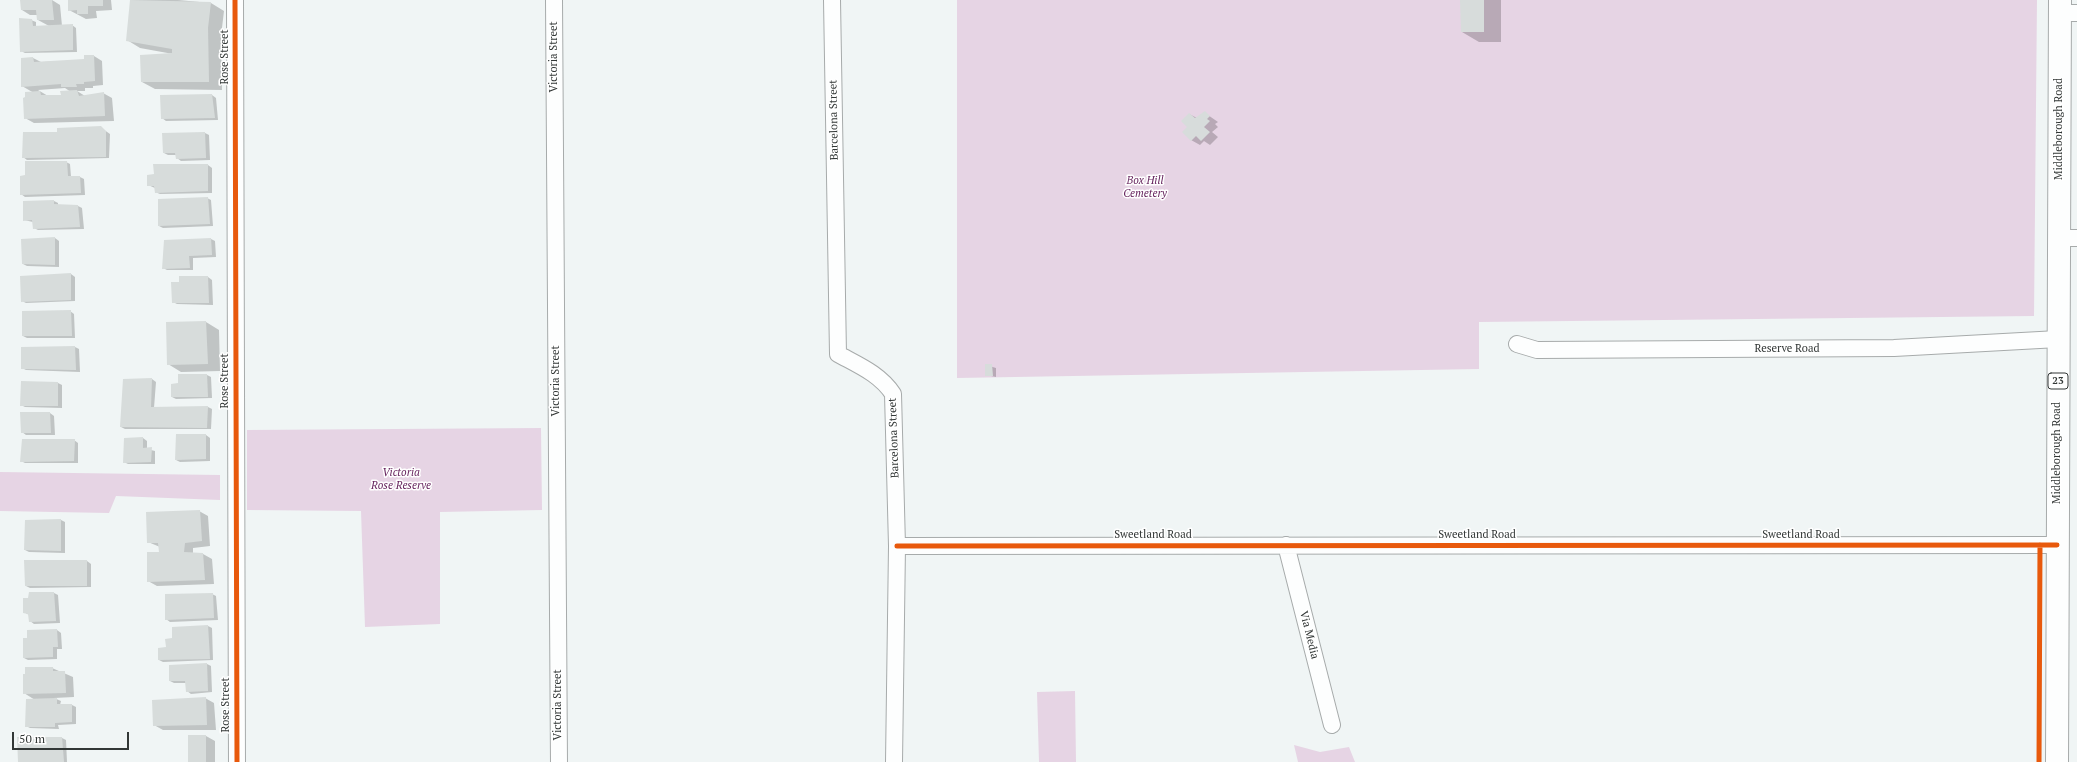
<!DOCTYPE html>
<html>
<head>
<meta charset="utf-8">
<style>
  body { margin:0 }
  #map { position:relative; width:2077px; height:762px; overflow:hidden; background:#f0f5f5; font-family:"PT Serif",serif }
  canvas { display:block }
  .scale { position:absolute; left:12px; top:732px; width:117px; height:18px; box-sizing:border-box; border:2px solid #323736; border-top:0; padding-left:5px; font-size:12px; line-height:14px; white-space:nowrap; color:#323736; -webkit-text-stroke:3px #fff; paint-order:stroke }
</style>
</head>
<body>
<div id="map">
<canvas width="2077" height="762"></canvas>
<div class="scale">50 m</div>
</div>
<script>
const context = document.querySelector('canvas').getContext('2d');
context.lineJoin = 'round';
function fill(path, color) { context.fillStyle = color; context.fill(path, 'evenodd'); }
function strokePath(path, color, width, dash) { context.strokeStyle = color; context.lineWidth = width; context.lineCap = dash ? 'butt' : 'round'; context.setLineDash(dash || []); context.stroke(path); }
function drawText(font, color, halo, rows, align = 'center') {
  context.font = font + ' "PT Serif",serif'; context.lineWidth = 3; context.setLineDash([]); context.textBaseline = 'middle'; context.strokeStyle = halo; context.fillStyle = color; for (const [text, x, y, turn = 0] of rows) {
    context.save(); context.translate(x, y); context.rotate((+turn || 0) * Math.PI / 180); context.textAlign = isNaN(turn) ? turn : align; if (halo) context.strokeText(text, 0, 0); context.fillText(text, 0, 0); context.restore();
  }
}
const green = new Path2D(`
  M957,0H2037L2034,316L1479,322V369L957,378Z
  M541,428L542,510L440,512V624L365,627L361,511L247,510V430Z
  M0,472L220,475V500L116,496L109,513L0,511Z
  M1075,691L1076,762H1039L1037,692Z
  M1294,745L1320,752L1349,747L1355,762H1298Z`);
const shadow = new Path2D(`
  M21,0H52L60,5L62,26L72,25L76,28L77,52L25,53L21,51L31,20L36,22V26H49L38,20L37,15H30L22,10Z
  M69,0H111L112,10L96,11L97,18L86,19L69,10Z
  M131,0H178L211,3L224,11L221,36L222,90L155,89L142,82L173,54L140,48L127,40Z
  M1461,0H1501V42H1479L1462,32Z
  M94,56L102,61L103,85L93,86V88H85V91H77L85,96L103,93L112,98L114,121L34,123L25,118L34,93L22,86L33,58L41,62L85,60ZM65,88L71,92L62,96H48L38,90Z
  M212,95L216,98L218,120L166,121L162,118Z
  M1205,113L1218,122L1215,124L1218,127L1212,132L1218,137L1210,145L1204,141L1200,145L1191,140L1188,127L1189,114L1197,118Z
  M100,127L110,134L109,158L27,160L23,157L58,133Z
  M205,133L209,135L210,160L181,161L177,158L176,155H168L164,153L163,134Z
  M66,162L70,164L71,177H80L84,179L85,195L25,197L21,194Z
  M208,165L212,168V193L160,194L155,192V188L148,185Z
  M207,198L211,200L213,226L163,228L159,226Z
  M54,201L58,203V206H78L82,208L84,229L38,230L34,228L33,222L24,220V202Z
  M55,238L59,241V267L27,266L23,264Z
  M211,239L215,241L216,257L193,258V270H167L163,268L165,241Z
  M71,274L75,277V301L26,303L22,301L21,277Z
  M208,277L212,280L213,305L177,304L173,302Z
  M70,311L74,314L75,338H27L23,336Z
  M206,322L219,330L220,371L181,372L168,364Z
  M75,347L79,349L80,372L26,370L22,368Z
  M986,365L996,368V377L986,375Z
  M179,375H207L211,377L212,398L176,399L172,397L179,384Z
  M152,379L156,382L154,408L208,407L212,409L211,429H125L121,427Z
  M58,383L62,385V408L25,407L21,405Z
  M50,413L54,416L55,435H26L22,432Z
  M206,435L210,438V461L180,462L176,460Z
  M143,438L147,441V449L155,451V464H128L124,462Z
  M74,440L78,443V463H25L21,461Z
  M199,511L208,516L210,546L193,548V554H203L212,559L214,584L157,586L148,581L160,553V547L148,542Z
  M61,520L65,522V553L29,552L25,550Z
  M87,561L91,564V587L30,588L26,586Z
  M30,593H54L58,595L60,623L34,624L30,621L29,615L24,612Z
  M212,594L216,596L218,620L170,622L166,619Z
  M208,626L212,628L213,660L163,662L159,660L173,639Z
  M57,630L61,633L62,649H57V659L28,660L24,658L28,639Z
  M207,664L211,666L212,692L191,694L187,691L186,683H174L170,681Z
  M52,668L73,677L74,697L54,698L61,701L60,705H72L76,707V724L58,725L59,729L30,728L26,726L35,700L24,693Z
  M205,698L214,703L216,730H163L154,725Z
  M189,736H206L215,741V762H189Z
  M62,738L66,740L67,762H19Z`);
const building = new Path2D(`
  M20,0H52L54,20H37L36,10H21Z
  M68,0H103V6H88V14H77V10L68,11Z
  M130,0L211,2L208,28L209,82H141L140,55L172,53V49L126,41Z
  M1460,0H1484V32H1461Z
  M19,18L32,19L33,26L73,24V50L20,52Z
  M84,55H94L95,81L84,82V84H76L77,87H61V84L21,87V58L33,57L34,62L84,59Z
  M77,90L79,96L104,92L105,116L24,119L23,98L25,97V92L40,91L41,95H61L60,91Z
  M212,94L215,118L161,119L160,95Z
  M1205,111L1210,116L1207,119L1210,121L1204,127L1210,132L1201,141L1196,136L1191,141L1182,132L1187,127L1181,121L1189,113L1195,118Z
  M101,126L106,131V157L22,158L23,132H57V128Z
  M205,132L206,158L176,159L175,153H163L162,133Z
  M25,161H67L68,176H80L81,193L20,195V176L25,175Z
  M153,164H208V191L155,193L154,186H147V175L154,174Z
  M208,197L210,224L158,226V199Z
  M54,200V204L78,205L80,227L33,229L32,220L23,221V201Z
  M55,237V265L22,264L21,239Z
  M211,238L212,255L189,256L190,268L162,269L164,240Z
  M71,273V300L21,302L20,276Z
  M179,276H208L209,303H172L171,282H179Z
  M71,310L72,336H22V311Z
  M206,321L208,364L167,365L166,322Z
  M75,346L76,370L21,369V347Z
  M985,364H992L993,376H985Z
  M178,374H207L208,397H171V384L178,383Z
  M152,378L151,407L208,406L207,428L120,427L123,379Z
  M21,381L58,382V406H20Z
  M20,412H50L51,433H21Z
  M176,434H206V459L175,460Z
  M143,437V448L152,447L151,462L123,463L124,438Z
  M22,439H75L74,461L20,462Z
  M200,510L202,541L185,543L184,552L203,553L205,580L147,582V552H159L158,543H147L146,512Z
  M61,519V551L24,550L25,520Z
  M24,560H87V586H25Z
  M29,592H54L56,621L29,622L28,614L23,613V598H28Z
  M213,593L214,618L165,620V594Z
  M208,625L210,659L158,660V648L166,647L165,639L172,638V627Z
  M57,629L58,647H53V657L23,658V638H27V630Z
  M207,663L208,691L186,692L185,681H169V665Z
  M25,667H53V671H65L66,693L23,694V674H25Z
  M206,697L207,725L153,726L152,700Z
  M57,698V704H72V722L55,723V727H25L26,699Z
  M188,735H206V762H188Z
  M17,737H62L64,762H18Z`);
const street = new Path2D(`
  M235,0L237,762
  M554,0L559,762
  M832,0L838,354C858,365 880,374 893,394L897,546L894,762
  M2060,13H2077
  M2058,238H2077
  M1517,344L1537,350L1894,348L2058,339
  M1286,545L1332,725
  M897,546L2057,545`);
const primary = new Path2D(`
  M2057,762L2060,0`);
const cycleway = new Path2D(`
  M235,0L237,762
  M897,546L2057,545
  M2039,762L2040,545`);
const shields = [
  [2058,381,20]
];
const shieldNames = [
  ["23",2058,381]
];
const streetNames = [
  ["Rose Street",225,57,-90],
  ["Victoria Street",554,57,-90],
  ["Barcelona Street",834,120,-91],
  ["Middleborough Road",2059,129,-90],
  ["Reserve Road",1787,349],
  ["Rose Street",225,381,-90],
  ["Victoria Street",556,381,-90],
  ["Barcelona Street",894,438,-92],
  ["Middleborough Road",2057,453,-90],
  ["Sweetland Road",1153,535],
  ["Sweetland Road",1477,535],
  ["Sweetland Road",1801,535],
  ["Via Media",1309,635,76],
  ["Rose Street",226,705,-90],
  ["Victoria Street",558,705,-90]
];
const parkNames = [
  ["Box Hill",1145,181],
  ["Cemetery",1145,194],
  ["Victoria",401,473],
  ["Rose Reserve",401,486]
];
fill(green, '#e6d4e4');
fill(shadow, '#0003');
fill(building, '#d7dcdb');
strokePath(street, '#a7abab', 18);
strokePath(primary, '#a7abab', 24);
strokePath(street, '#fdfefe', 16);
strokePath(primary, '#fdfefe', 22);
strokePath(cycleway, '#e8590c', 5);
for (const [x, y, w] of shields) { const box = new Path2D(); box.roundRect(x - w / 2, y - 8, w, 16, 3); context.fillStyle = '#fff'; context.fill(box); strokePath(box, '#323736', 1); }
drawText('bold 10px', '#323736', null, shieldNames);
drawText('11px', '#323736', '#fff', streetNames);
drawText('italic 11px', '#67265f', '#fff', parkNames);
</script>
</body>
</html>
